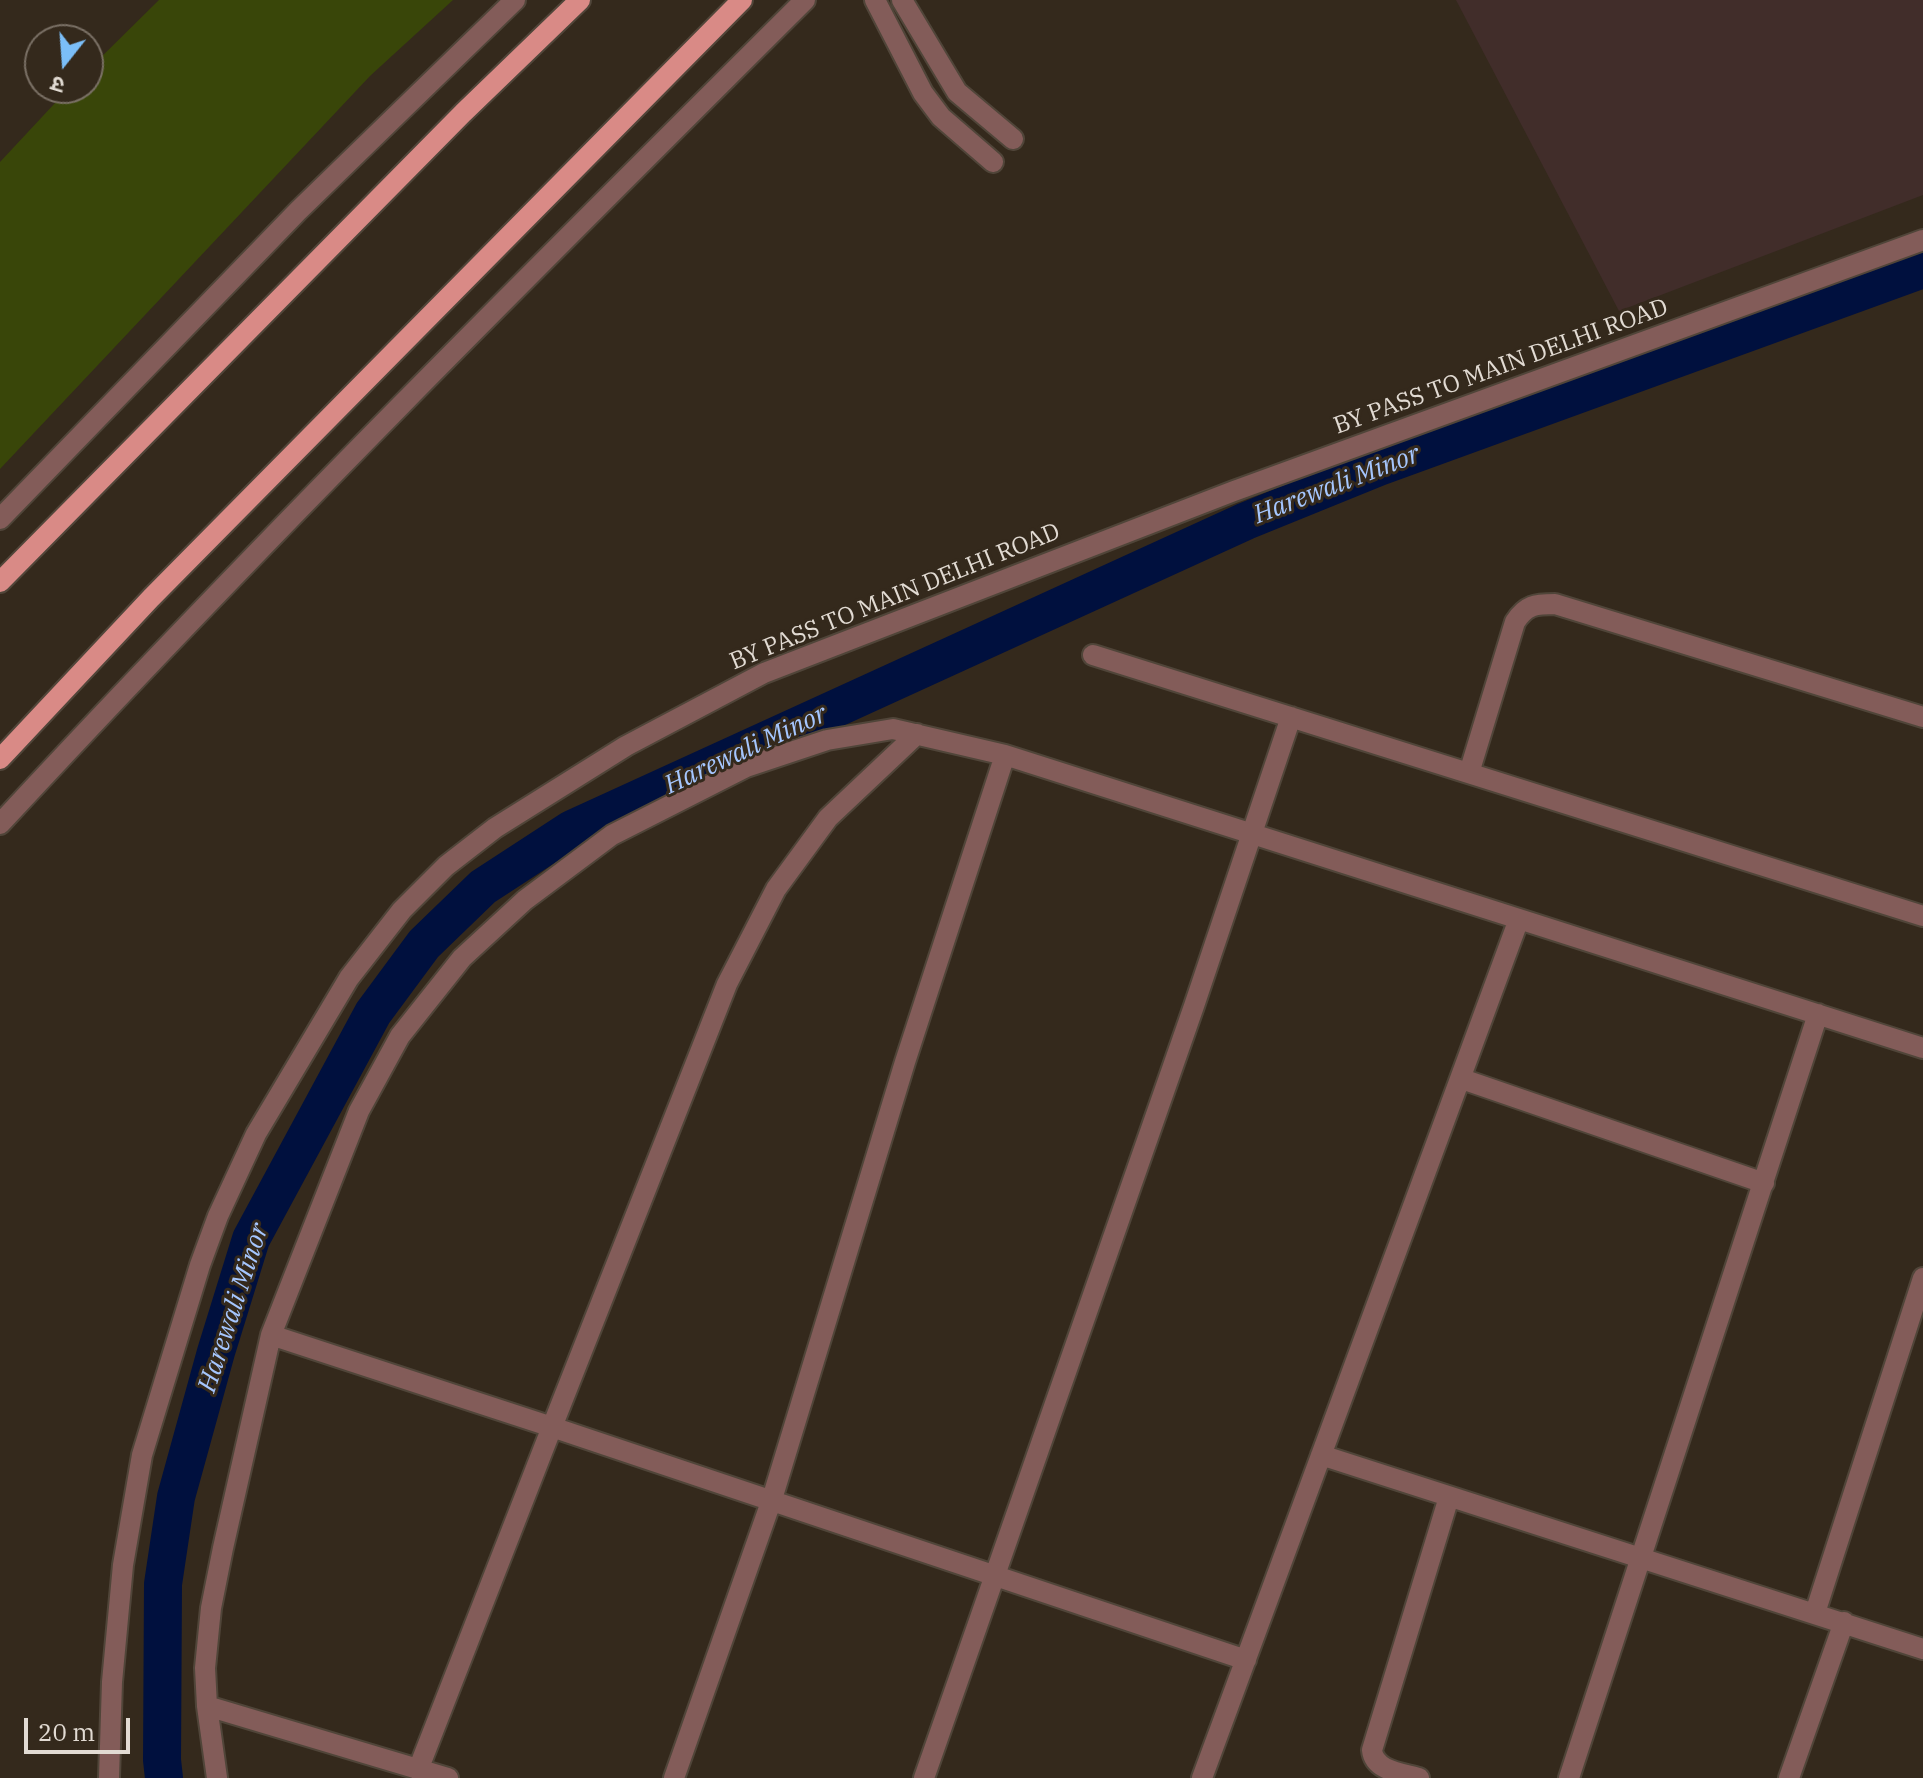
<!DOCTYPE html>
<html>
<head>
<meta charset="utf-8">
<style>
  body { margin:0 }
  #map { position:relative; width:1923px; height:1778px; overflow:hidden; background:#34291c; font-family:"IBM Plex Serif","Noto Sans Devanagari",serif }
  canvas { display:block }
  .north { position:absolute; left:24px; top:24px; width:80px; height:80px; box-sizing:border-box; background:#34291c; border:2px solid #7a7065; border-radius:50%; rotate:197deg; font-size:22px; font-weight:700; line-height:32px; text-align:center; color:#e2dbd3 }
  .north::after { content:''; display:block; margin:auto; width:28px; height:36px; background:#7bbef8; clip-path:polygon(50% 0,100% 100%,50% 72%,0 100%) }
  .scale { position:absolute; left:24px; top:1718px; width:106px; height:36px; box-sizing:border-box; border:4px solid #e2dbd3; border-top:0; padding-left:10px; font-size:24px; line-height:28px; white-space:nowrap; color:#e2dbd3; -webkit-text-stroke:6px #34291c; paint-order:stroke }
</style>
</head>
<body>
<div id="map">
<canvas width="1923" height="1778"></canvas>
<div class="north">उ</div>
<div class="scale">20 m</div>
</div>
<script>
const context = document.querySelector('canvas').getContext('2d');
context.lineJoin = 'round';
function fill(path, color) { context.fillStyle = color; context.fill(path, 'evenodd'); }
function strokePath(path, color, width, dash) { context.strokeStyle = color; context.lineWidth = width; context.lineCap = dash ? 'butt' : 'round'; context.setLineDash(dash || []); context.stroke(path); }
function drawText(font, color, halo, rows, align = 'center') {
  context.font = font + ' "IBM Plex Serif",serif'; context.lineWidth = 6; context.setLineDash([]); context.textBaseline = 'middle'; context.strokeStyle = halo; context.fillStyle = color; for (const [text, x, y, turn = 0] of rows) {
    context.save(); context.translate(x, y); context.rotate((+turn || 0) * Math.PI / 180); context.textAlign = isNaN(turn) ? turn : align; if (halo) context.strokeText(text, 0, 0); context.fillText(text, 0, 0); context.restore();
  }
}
const industrial = new Path2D(`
  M1456,0H1923V195L1619,311Z`);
const green = new Path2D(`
  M159,0H453L370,76L0,469V162L69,88H88V70Z`);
const canal = new Path2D(`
  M164,1778L162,1760L163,1584L176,1497L216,1352L251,1239L373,1013L424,944L483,887L572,829L1246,521L1379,467L1923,269`);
const minor = new Path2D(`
  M875,0L923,93L941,117L993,162
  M902,0L957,92L1013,139
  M0,519L298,211L515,0
  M1093,655L1923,916
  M917,734L828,818L776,889L727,984L552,1427L1246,1660
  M1469,773L1515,622C1526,605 1535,604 1555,604L1923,717
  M0,824C261,542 533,271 805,0
  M1462,1079L1764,1183
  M271,1335L552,1427L418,1770
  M1321,1455L1923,1649
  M1815,1613L1923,1278
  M207,1706L448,1778
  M109,1778L112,1682L123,1565L142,1455L200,1265L218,1216L256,1134L349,978L402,910L446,866L495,828L626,746L764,673L1234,491L1923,240
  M217,1778L207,1706L205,1668L211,1608L223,1548L271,1335L359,1111L400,1036L462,958L525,900L612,835L746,767L827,740L893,729L1005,755L1519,919
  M674,1778L772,1499L905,1062L1005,755
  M924,1778L1194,1006L1291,717
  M1202,1778L1519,919L1923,1048
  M1419,1778C1402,1773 1374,1771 1372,1750L1449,1497
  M1569,1778L1818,1014
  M1789,1778L1844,1622`);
const major = new Path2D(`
  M0,582L463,113L580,0
  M0,759L151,598L742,0`);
const streetNames = [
  ["BY PASS TO MAIN DELHI ROAD",1501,367,-20],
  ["BY PASS TO MAIN DELHI ROAD",895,597,-22]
];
const waterNames = [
  ["Harewali Minor",1337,485,-21],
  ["Harewali Minor",746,750,-25],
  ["Harewali Minor",234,1308,-72]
];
fill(industrial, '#412d2a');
fill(green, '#394609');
strokePath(canal, '#00103e', 38);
strokePath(minor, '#504539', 24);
strokePath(major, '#504539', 24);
strokePath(minor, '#835c59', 20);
strokePath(major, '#d98a86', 20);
drawText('24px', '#e2dbd3', '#34291c', streetNames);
drawText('italic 26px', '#a5c6fe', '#34291c', waterNames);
</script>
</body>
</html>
